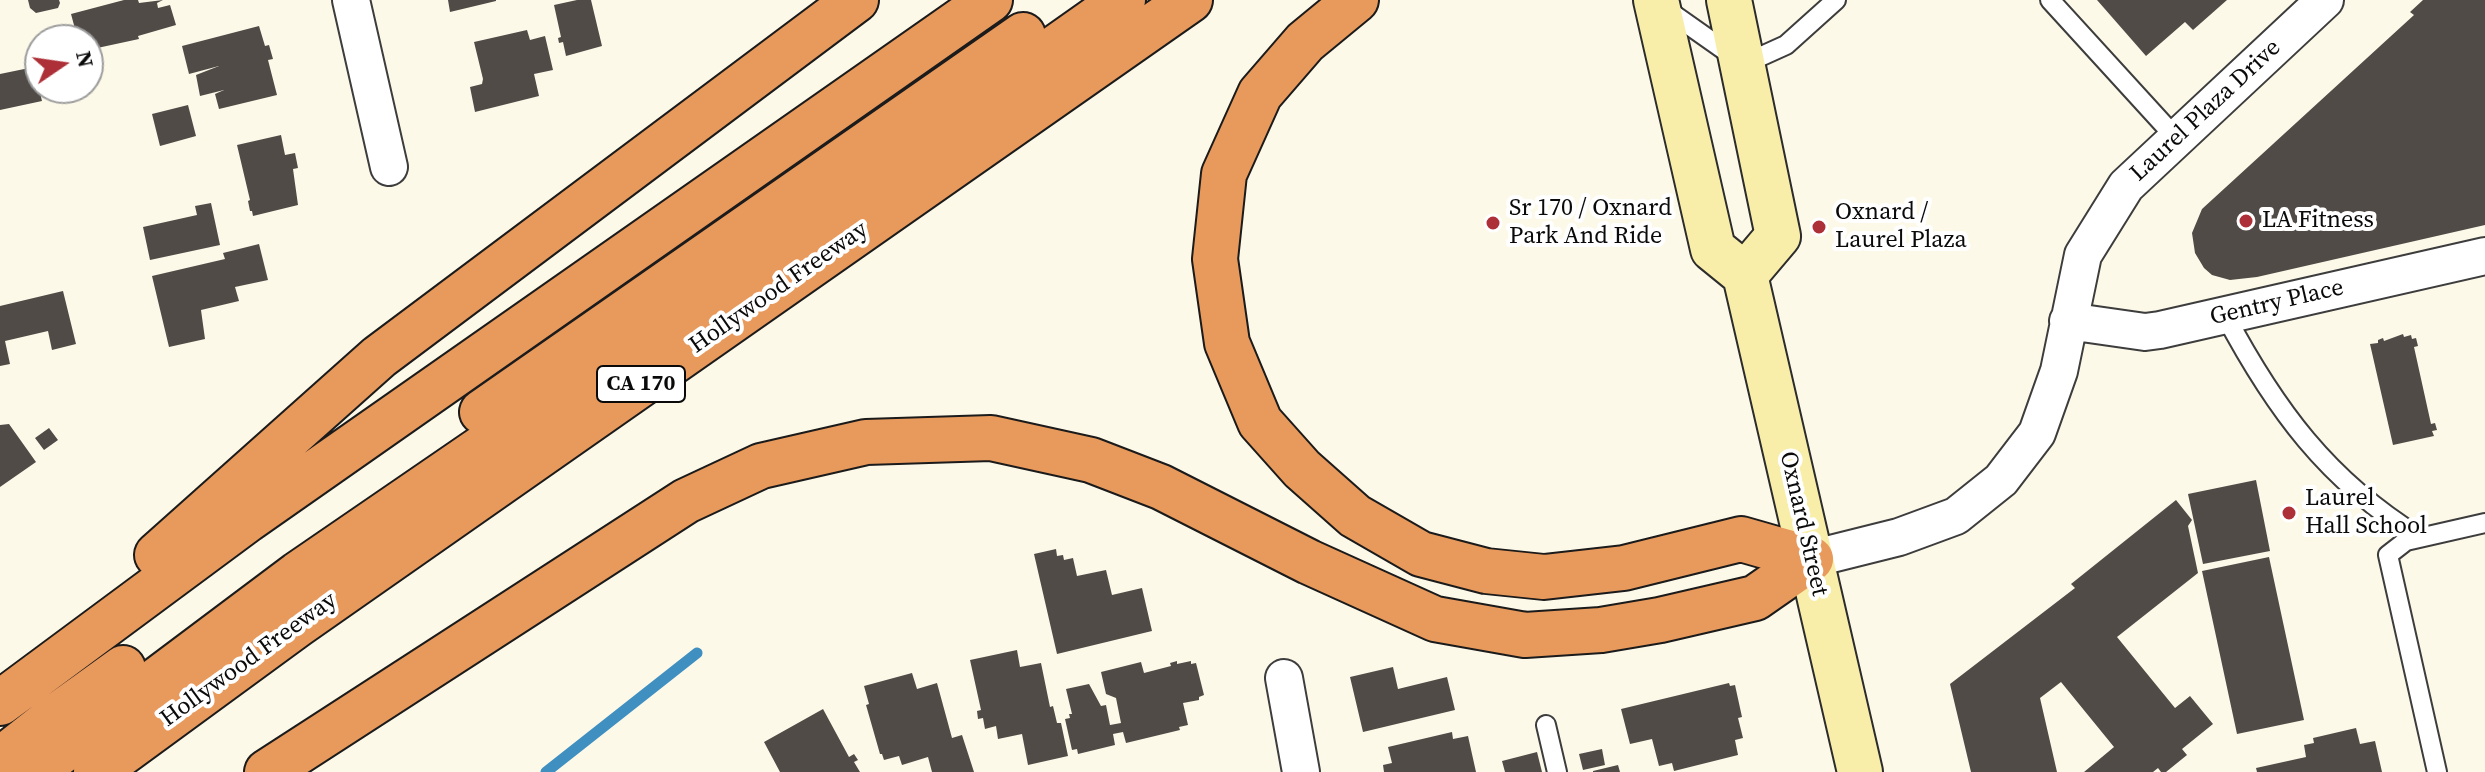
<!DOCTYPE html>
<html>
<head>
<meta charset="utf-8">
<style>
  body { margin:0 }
  #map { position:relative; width:2485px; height:772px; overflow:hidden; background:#fdf9e9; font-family:"Source Serif 4",serif }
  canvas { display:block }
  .north { position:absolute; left:24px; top:24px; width:80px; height:80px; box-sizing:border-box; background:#fff; border:2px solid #9d9d9d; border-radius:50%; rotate:77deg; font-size:22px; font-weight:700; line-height:32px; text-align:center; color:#0a0a0a }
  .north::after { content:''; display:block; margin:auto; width:28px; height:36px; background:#ad2f37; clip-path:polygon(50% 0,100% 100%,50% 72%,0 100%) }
</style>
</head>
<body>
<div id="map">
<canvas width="2485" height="772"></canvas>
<div class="north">N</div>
</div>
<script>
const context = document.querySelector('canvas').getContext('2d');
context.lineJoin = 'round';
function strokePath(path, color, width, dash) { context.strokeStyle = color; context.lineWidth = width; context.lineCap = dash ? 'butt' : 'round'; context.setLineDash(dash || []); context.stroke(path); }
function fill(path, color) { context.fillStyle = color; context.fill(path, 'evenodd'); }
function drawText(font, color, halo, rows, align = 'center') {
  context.font = font + ' "Source Serif 4",serif'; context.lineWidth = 8; context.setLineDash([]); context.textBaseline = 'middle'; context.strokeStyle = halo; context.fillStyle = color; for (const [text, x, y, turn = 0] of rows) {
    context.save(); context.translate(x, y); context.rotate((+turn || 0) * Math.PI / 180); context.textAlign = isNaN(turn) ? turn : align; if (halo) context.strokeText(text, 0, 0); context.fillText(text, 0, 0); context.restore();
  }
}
const stream = new Path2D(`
  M546,772L697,653`);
const building = new Path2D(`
  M28,0H59L60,3L58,8L36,13L30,8Z
  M124,0H138L139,3L163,0L157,3L158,8L170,5L176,25L138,36L139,39L88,50V40H78L71,14Z
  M448,0H496V1L450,12Z
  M577,0H591L602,46L566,56L563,42L559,43L558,38L561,37L554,5Z
  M2097,0H2227L2193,30L2185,22L2146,56Z
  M2423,0H2485V225L2257,277L2230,280L2212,275L2204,268L2195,253L2192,233L2202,209L2414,15L2410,12Z
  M259,26L265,46L269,45L273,59L268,60L277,95L219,109L215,94L224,90L200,96L196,75L219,66L189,74L182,46Z
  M527,30L530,40L545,36L553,70L534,74L539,96L475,112L470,87L482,84L483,79L474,42Z
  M49,35L50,40H40L39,55L35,38Z
  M34,67L42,101L0,110V74Z
  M188,105L196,136L160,146L152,114Z
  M281,135L285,155L295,153L298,168L293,169L298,205L253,216L252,211H250L248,201L250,200L237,145Z
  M211,203L220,245L150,260L143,227L197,215L195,206Z
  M259,244L268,280L235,287L239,301L201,310L205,339L169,347L152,276L225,259L223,253Z
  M63,291L76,344L52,350L48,331L5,341L10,364L0,366V306Z
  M2403,334L2404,337L2411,335L2412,339L2416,338L2418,346L2414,347L2431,424L2435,423L2437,430L2432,431L2434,436L2393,445L2370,344L2378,343V340L2383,338L2384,341Z
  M9,424L36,462L0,487V425Z
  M49,428L58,440L44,450L35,438Z
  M2256,480L2270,551L2203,564L2188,494Z
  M2176,500L2192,520L2188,526L2198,573L2117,637L2175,708L2190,696L2213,724L2182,749L2187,755L2166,772H2161L2158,768L2153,772H2084L2114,747L2061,682L2040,698L2057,772H1971L1950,684L2075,588L2071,584Z
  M1056,549L1057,556L1063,555L1064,560L1073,558L1077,576L1106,570L1112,595L1142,588L1152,631L1057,654L1034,554Z
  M2269,557L2304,720L2237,734L2202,571Z
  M1017,650L1020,667L1041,663L1050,707L1053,706L1057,723H1061L1068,756L1028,765L1022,734L998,739L996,726L985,729L983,718L978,719L977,711L981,710L970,660Z
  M1177,661V664L1191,661V664L1196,663L1204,695L1199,697V700L1183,703L1188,725L1179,727L1180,730L1126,743L1123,732L1113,734L1115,745L1078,754L1077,749L1072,750L1065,719L1070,718L1069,714H1072L1066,689L1089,684L1101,706L1106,705L1110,725L1121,723L1116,698L1106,694L1101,672L1141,662L1144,673L1171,666L1170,663Z
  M1393,667L1398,689L1447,677L1455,710L1363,732L1350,677Z
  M912,673L917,689L937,683L952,738L962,735L974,772H932L928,757L902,765L899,756L884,760L882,754H880L866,705L869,704L864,686Z
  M1729,683L1730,686L1735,685L1742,717L1738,718L1743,738L1735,740L1738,755L1674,771L1672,763L1659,766L1652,739L1630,744L1621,709Z
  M823,709L849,757L854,754L858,760L854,762L860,772H780L764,742Z
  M2356,728L2360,744L2375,741L2382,772H2257L2256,768L2306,757L2304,745L2314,743L2313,738Z
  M1452,732L1453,739L1468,736L1476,772H1384L1383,765L1392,763L1388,747Z
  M1602,749L1605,765L1583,770L1579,754Z
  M1537,752L1542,772H1505L1502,761Z
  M1618,765L1620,772H1593V771Z`);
const service = new Path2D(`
  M2050,0L2176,138
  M1663,7L1744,64L1786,45L1836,0
  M2225,315C2275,409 2327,480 2419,537
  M1546,725L1557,772
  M2437,772L2388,555L2406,541L2485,523`);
const minor = new Path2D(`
  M351,0L389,167
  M2068,321L2145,332L2160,330L2485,256
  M1811,559L1899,537L1956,516L2001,480L2037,433L2059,371L2083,255L2126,186L2325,0
  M1284,678L1301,772`);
const secondary = new Path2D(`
  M1656,0L1713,249L1745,275L1860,772
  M1729,0L1778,236L1745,275`);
const motorway = new Path2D(`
  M1356,0L1305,42L1260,94L1224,174L1215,259L1227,343L1260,422L1302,469L1355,516L1421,554L1486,571L1544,577L1624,568L1741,539L1811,559
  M482,412L1023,35
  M157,555L379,357L856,0
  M0,703L247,520L990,0
  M0,760L52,719L123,668
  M34,772L298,574L702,297L1123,0
  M96,772L297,625L1190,0
  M267,772L686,501L761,466L866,442L991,438L1091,460L1161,487L1309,562L1435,619L1525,635L1601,630L1660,620L1755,598L1811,559`);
const markers = [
  [2246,221,8,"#ad2f37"],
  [1493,223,8,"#ad2f37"],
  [1819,227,8,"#ad2f37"],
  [2289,513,8,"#ad2f37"]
];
const shields = [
  [641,384,88]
];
const shieldNames = [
  ["CA 170",641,384]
];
const streetNames = [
  ["Laurel Plaza Drive",2206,111,-43],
  ["Hollywood Freeway",779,288,-35],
  ["Gentry Place",2277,303,-13],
  ["Oxnard Street",1803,524,77],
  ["Hollywood Freeway",249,660,-36]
];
const poiNames = [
  ["Sr 170 / Oxnard",1509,209],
  ["Park And Ride",1509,237],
  ["Oxnard /",1835,213],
  ["Laurel Plaza",1835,241],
  ["LA Fitness",2262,221],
  ["Laurel",2305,499],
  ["Hall School",2305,527]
];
strokePath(stream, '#3f8fc1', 11);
fill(building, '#514b47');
strokePath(service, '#3d3d3d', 22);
strokePath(minor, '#3d3d3d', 40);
strokePath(secondary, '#2c2c2c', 48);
strokePath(motorway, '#1b1b1b', 48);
strokePath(service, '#fff', 18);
strokePath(minor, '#fff', 36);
strokePath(secondary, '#f8eea9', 44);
strokePath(motorway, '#e8995c', 44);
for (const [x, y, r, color] of markers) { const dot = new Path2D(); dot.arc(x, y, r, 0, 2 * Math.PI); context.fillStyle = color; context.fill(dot); strokePath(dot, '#fff', 3); }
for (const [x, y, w] of shields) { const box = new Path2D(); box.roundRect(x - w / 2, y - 18, w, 36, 6); context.fillStyle = '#fff'; context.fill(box); strokePath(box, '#0a0a0a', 2); }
drawText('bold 22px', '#0a0a0a', null, shieldNames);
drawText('24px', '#0a0a0a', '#fff', streetNames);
drawText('24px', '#0a0a0a', '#fff', poiNames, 'left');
</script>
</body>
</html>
